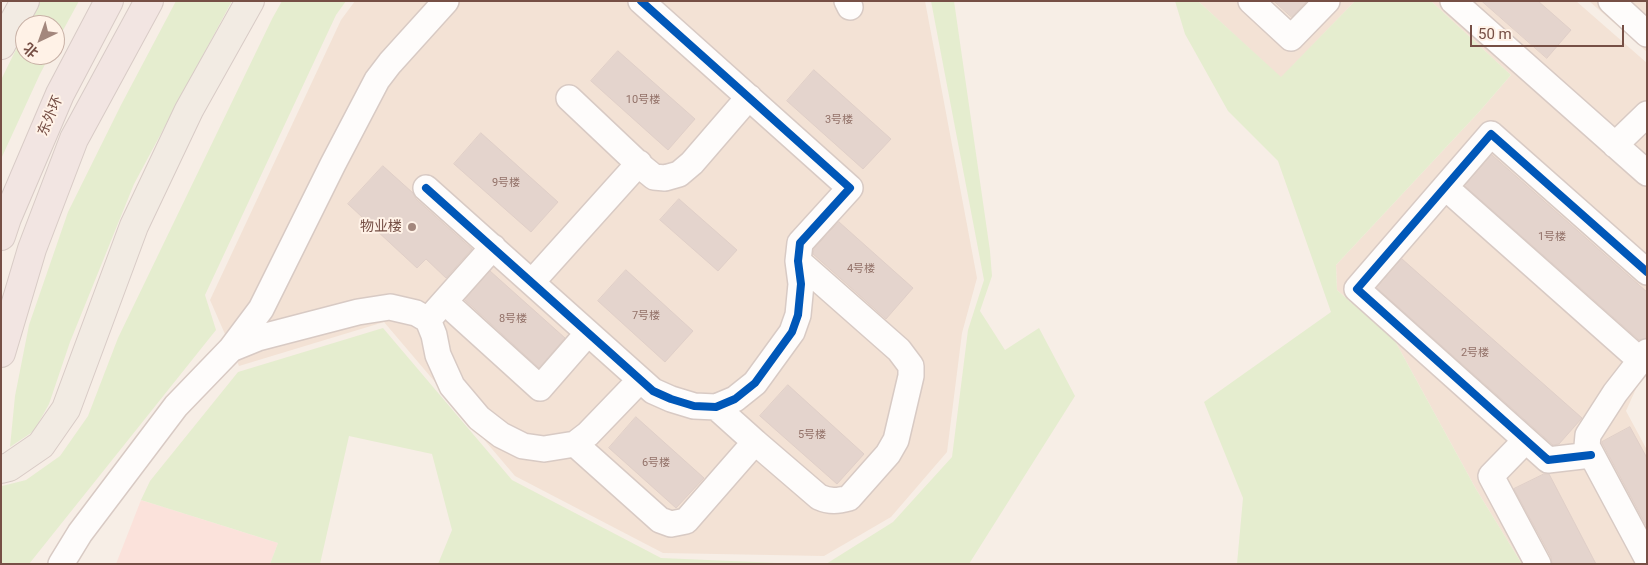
<!DOCTYPE html>
<html>
<head>
<meta charset="utf-8">
<style>
  body { margin:0 }
  #map { position:relative; width:1648px; height:565px; overflow:hidden; background:#f7eee6; font-family:Roboto,"Noto Sans SC",sans-serif }
  canvas { display:block }
  .frame { position:absolute; inset:0; border:2px solid #764f45; pointer-events:none }
  .north { position:absolute; left:15px; top:15px; width:50px; height:50px; box-sizing:border-box; background:#fff2e7; border:1px solid #c8b1a6; border-radius:50%; rotate:222deg; font-size:14px; font-weight:700; line-height:20px; text-align:center; color:#764f45 }
  .north::after { content:''; display:block; margin:auto; width:18px; height:22px; background:#a3877d; clip-path:polygon(50% 0,100% 100%,50% 72%,0 100%) }
  .scale { position:absolute; left:1470px; top:25px; width:154px; height:22px; box-sizing:border-box; border:2px solid #764f45; border-top:0; padding-left:6px; font-size:15px; line-height:18px; white-space:nowrap; color:#764f45; -webkit-text-stroke:4px #fff2e7; paint-order:stroke }
</style>
</head>
<body>
<div id="map">
<canvas width="1648" height="565"></canvas>
<div class="frame"></div>
<div class="north">北</div>
<div class="scale">50 m</div>
</div>
<script>
const context = document.querySelector('canvas').getContext('2d');
context.lineJoin = 'round';
function fill(path, color) { context.fillStyle = color; context.fill(path, 'evenodd'); }
function strokePath(path, color, width, dash) { context.strokeStyle = color; context.lineWidth = width; context.lineCap = dash ? 'butt' : 'round'; context.setLineDash(dash || []); context.stroke(path); }
function drawText(font, color, halo, rows, align = 'center') {
  context.font = font + ' Roboto,"Noto Sans SC",sans-serif'; context.lineWidth = 4; context.setLineDash([]); context.textBaseline = 'middle'; context.strokeStyle = halo; context.fillStyle = color; for (const [text, x, y, turn = 0] of rows) {
    context.save(); context.translate(x, y); context.rotate((+turn || 0) * Math.PI / 180); context.textAlign = isNaN(turn) ? turn : align; if (halo) context.strokeText(text, 0, 0); context.fillText(text, 0, 0); context.restore();
  }
}
const residential = new Path2D(`
  M355,1H925L977,278L962,333L947,452L891,517L824,556L663,553L515,476L384,322L239,366L210,300L341,20Z
  M1198,1H1355L1281,78Z
  M1431,1H1576L1647,63V364L1626,411L1647,450V564H1522L1476,489L1395,341L1337,290L1336,265L1479,112L1511,75Z
  M1589,1H1647V52Z`);
const commercial = new Path2D(`
  M141,500L278,543L270,564H116Z`);
const green = new Path2D(`
  M40,1H79L55,45V25H28Z
  M176,1H232L134,184L70,342L49,404L34,431L10,447L15,396L29,325L68,212L121,105Z
  M282,1H346L336,15L205,295L216,330L29,564H1L2,486L26,480L60,456L88,416L118,338L272,19Z
  M931,1H954L990,251L992,276L980,311L1005,350L1039,328L1075,396L969,564H826L893,522L952,457L968,330L984,280Z
  M1175,1H1198L1281,77L1355,1H1431L1511,75L1479,112L1336,265L1337,290L1395,341L1476,489L1522,564H1237L1243,498L1204,402L1331,312L1278,161L1228,111L1185,34Z
  M25,31V55H50L40,74L1,159V80Z
  M383,328L512,480L661,558L801,564H438L452,530L432,454L349,436L320,564H270L278,543L141,500L150,481L238,372Z`);
const building = new Path2D(`
  M1274,1H1307L1292,17Z
  M1482,1H1538L1571,30L1547,58Z
  M618,51L695,119L668,150L591,81Z
  M814,70L891,139L863,169L787,101Z
  M481,133L558,202L531,232L454,164Z
  M1492,155L1647,292V338L1639,340L1465,186Z
  M383,166L413,193L416,199L472,249L446,278L426,259L417,268L348,204Z
  M679,199L737,250L718,271L660,220Z
  M839,222L913,288L886,319L813,254L814,249Z
  M1402,259L1582,418L1559,444L1553,445L1377,288Z
  M626,270L693,331L665,362L598,301Z
  M490,271L565,338L539,368L465,300Z
  M788,385L864,454L837,484L760,416Z
  M636,417L704,478L676,508L609,448Z
  M1630,427L1647,458V527L1602,443V442Z
  M1544,474H1549L1596,564H1552L1551,557L1514,489Z`);
const street = new Path2D(`
  M847,1L850,7
  M1251,1L1291,38L1327,1
  M1453,1L1647,173
  M1611,1L1647,34
  M569,98L643,168L654,177L665,178L679,174L692,163L749,97
  M1615,145L1647,114
  M1445,187L1640,360
  M426,188L653,391L671,399L694,406L716,407L735,399L755,383L792,332L798,315L801,284L798,261L800,243L850,188L641,1
  M532,282L639,163
  M455,311L540,388L588,333
  M428,320L493,247
  M231,349L258,338L358,312L390,307L416,313L428,320L434,335L438,355L452,386L479,418L501,435L523,446L544,449L575,444L588,434L640,380
  M1647,352L1615,393L1588,435L1587,446L1647,558
  M1525,441L1491,476L1538,564
  M755,442L819,497C830,502 838,501 849,498L888,454L896,440L911,376V366L899,350L798,261
  M575,444L660,520L671,524L686,521L755,442L716,407
  M1591,455L1548,460L1357,289L1491,134L1647,272
  M61,564L80,533L176,406L231,349L261,309L333,164L377,80L390,63L446,1`);
const primary = new Path2D(`
  M1,45L25,1
  M1,469L9,467L41,445L66,409L134,226L189,110L250,1`);
const highway = new Path2D(`
  M1,236L7,218L60,94L109,1
  M1,353L32,249L74,139L149,1`);
const cycleway = new Path2D(`
  M426,188L653,391L671,399L694,406L716,407L735,399L755,383L792,332L798,315L801,284L798,261L800,243L850,188L641,1
  M1591,455L1548,460L1357,289L1491,134L1647,272`);
const markers = [
  [412,227,5,"#a3877d"]
];
const numberNames = [
  ["10号楼",643,100],
  ["3号楼",839,120],
  ["9号楼",506,183],
  ["1号楼",1552,237],
  ["4号楼",861,269],
  ["7号楼",646,316],
  ["8号楼",513,319],
  ["2号楼",1475,353],
  ["5号楼",812,435],
  ["6号楼",656,463]
];
const streetNames = [
  ["东外环",51,116,-67]
];
const poiNames = [
  ["物业楼",402,227]
];
fill(residential, '#f3e2d5');
fill(commercial, '#fbe2db');
fill(green, '#e5edcf');
fill(building, '#e4d4cd');
strokePath(building, '#e0cfc8', 1);
strokePath(street, '#d8cac4', 28);
strokePath(primary, '#d8cbc6', 30);
strokePath(highway, '#d8cbc6', 30);
strokePath(street, '#fefcfb', 25);
strokePath(primary, '#f2ebe3', 28);
strokePath(highway, '#f2e5e2', 28);
strokePath(cycleway, '#0057b8', 8);
for (const [x, y, r, color] of markers) { const dot = new Path2D(); dot.arc(x, y, r, 0, 2 * Math.PI); context.fillStyle = color; context.fill(dot); strokePath(dot, '#fff2e7', 2); }
drawText('11px', '#937269', null, numberNames);
drawText('14px', '#764f45', '#fff2e7', streetNames);
drawText('14px', '#764f45', '#fff2e7', poiNames, 'right');
</script>
</body>
</html>
